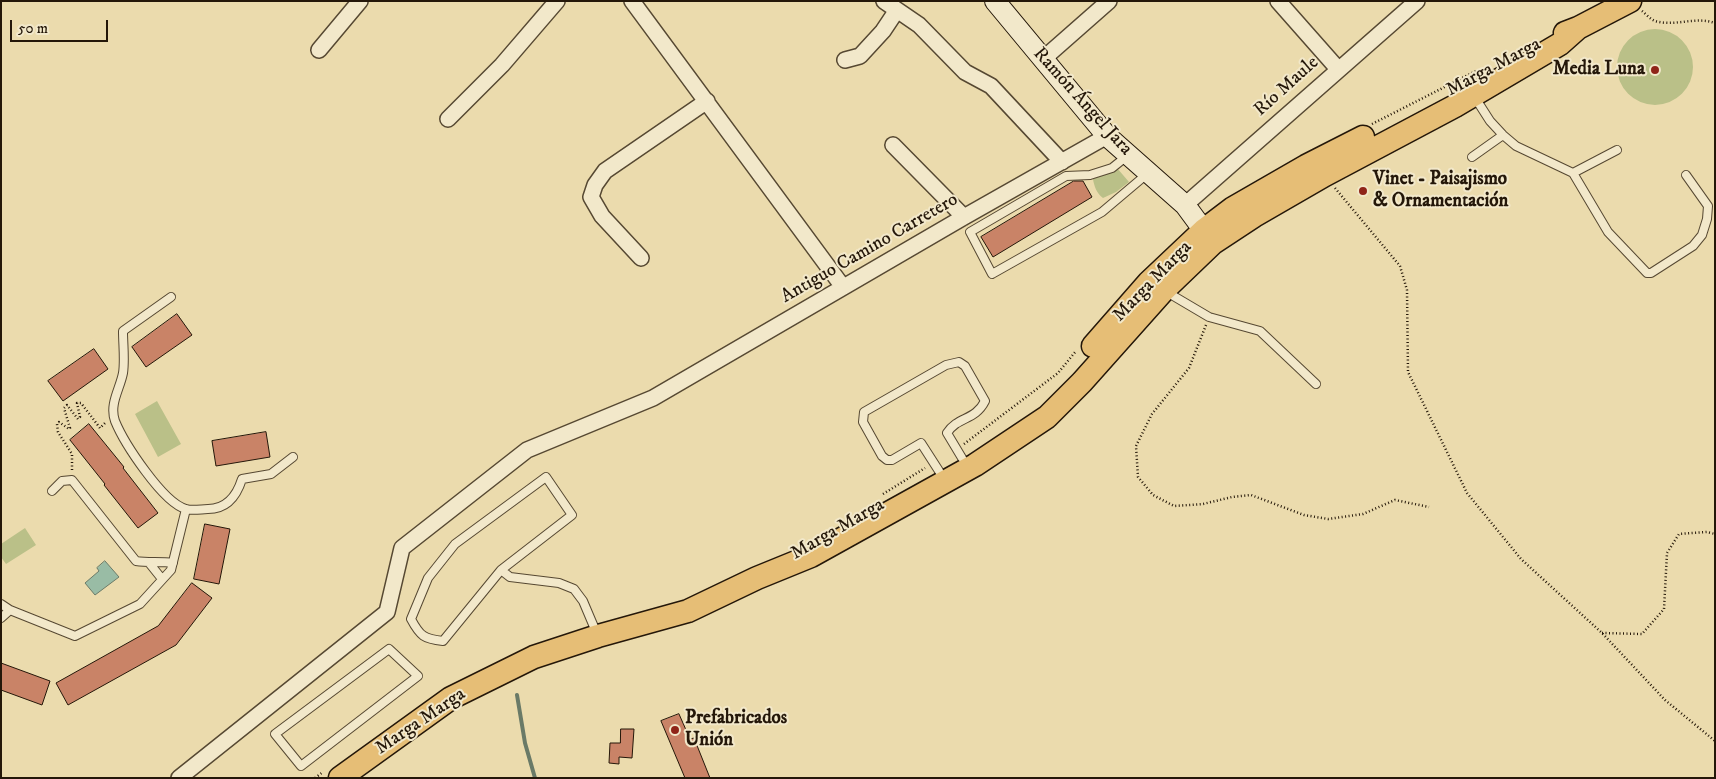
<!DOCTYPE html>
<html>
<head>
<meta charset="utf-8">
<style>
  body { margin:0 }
  #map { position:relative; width:1716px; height:779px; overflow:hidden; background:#ebdbad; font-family:"IM FELL DW Pica",serif }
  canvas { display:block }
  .frame { position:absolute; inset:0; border:2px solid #241709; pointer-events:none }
  .scale { position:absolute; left:10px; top:20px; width:98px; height:22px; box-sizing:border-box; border:2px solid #241709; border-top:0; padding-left:6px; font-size:15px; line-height:18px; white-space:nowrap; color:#241709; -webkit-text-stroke:4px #f2e8ca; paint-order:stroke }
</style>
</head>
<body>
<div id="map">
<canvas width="1716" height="779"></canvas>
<div class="frame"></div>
<div class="scale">50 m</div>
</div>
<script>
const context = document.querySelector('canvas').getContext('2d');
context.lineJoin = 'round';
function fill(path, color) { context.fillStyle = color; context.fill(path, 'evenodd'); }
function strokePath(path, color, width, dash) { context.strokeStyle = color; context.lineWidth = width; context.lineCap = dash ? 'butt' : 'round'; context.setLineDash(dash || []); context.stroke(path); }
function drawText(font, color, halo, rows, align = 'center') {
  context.font = font + ' "IM FELL DW Pica",serif'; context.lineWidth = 4; context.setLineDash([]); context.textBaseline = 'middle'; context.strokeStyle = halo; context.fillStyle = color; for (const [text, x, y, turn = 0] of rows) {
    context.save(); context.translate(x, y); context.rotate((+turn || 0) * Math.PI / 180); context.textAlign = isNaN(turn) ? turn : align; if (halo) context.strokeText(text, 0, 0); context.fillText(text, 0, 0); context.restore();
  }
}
const green = new Path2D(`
  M1617 67a38 38 0 1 1 76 0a38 38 0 1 1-76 0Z
  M1117,168L1129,182L1116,192L1103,198C1097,194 1094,186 1093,179C1100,173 1108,177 1117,168Z
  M157,401L181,444L158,457L135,414Z
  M25,528L36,545L6,564L1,557V544Z`);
const water = new Path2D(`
  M105,561L119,577L95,595L85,583L99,571L97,568Z`);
const stream = new Path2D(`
  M517,695L525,743L535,778`);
const building = new Path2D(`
  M1074,181H1083L1092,197L993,257L981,237Z
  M177,314L192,335L146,367L132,347Z
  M94,349L108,369L63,401L48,381Z
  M89,424L124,467L123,468L158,513L138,528L104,485L105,484L70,440Z
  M266,432L270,457L216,466L212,441Z
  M205,524L230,529L219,584L194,579Z
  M192,583L212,598L176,645L68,705L56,683L158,626Z
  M1,663L50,681L42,705L1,690Z
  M679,714L690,739L694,738L710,778H685L661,721Z
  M621,729H634L632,758L619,757V764L609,763L610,743H620Z`);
const path = new Path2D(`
  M1642,11C1646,14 1650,19 1655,21C1674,27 1696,16 1715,23
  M1372,124L1476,71
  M1335,188L1400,266L1407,290L1408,372L1467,493L1521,559L1602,633L1665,700L1715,741
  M1206,325L1189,368L1152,414L1136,446L1138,477L1153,495L1174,506L1203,504L1232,497L1251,495L1304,515L1328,519L1363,514L1395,500L1429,507
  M964,444L1058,373L1076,351
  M72,470V454L58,432L57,424L59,422L69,429L70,428L64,408L67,405L78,419L80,417L77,403H81L100,428L105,423
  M883,494L925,468
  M1602,633L1642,634L1664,609L1667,553L1679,534L1707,532L1715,534
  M315,778L323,772`);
const service = new Path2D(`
  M1474,96L1490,121L1503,135L1516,146L1573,173L1608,232L1647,273H1651L1693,246L1702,235L1707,219L1708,206L1686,175
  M1127,156L1112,168L1090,175L1066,176L970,232L992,274L1102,212L1147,174
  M1472,157L1503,135
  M1573,173L1617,150
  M1165,291L1209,317L1260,331L1316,384
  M171,297L123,331C123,345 125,360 123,373C120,389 109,404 115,421C124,443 163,503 186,509C192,511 202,509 208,509C227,509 237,495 242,479L271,474L293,457
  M939,471L921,443L892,460H887L882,456L863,422L864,412L946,365L959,362L965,366L985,401C975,421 958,416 947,433L962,458
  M52,491L62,481L72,480L136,561C149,563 160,561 173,563
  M150,564L162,579
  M501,570L443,641C424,639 420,636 411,619L428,578L455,544L546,477L572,515L501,570L510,577L559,583L574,589L583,601L597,634
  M1,604L10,610L75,636L140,604L171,570L186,509
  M1,618L10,610
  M389,649L418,676L301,766L275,734Z`);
const minor = new Path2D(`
  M632,1L843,287
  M884,1L919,25L965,72L991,86L1062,162
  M1278,1L1338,69
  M319,50L360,1
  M845,60L860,56L883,31L897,10
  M1042,60L1109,1
  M448,119L502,65L557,1
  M893,145L964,217
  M1185,205L1417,1
  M641,258L602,216L591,197L595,185L605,171L707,101
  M179,778L387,612L402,548L527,450L653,398L964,217L1107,136`);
const secondary = new Path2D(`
  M995,1L1107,136L1185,205L1213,243`);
const primary = new Path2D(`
  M1565,33L1578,28L1630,1
  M1093,346L1149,282L1204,230L1233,208L1306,166L1363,137
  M340,778L451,698L534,657L598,636L688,611L757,578L811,556L975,465L1047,417L1082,382L1164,290L1213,243L1254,216L1325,175L1455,106L1560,44L1578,28`);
const markers = [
  [1655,70,5,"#8f2418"],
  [1363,191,5,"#8f2418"],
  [675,730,5,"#8f2418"]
];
const streetNames = [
  ["Marga Marga",1494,68,-28],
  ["Río Maule",1287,87,-42],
  ["Ramón Ángel Jara",1082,102,48],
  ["Antiguo Camino Carretero",870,249,-30],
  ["Marga Marga",1153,282,-46],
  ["Marga Marga",838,530,-30],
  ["Marga Marga",421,722,-34]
];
const poiNames = [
  ["Media Luna",1645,70,"right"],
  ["Vinet - Paisajismo",1373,180],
  ["& Ornamentación",1373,202],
  ["Prefabricados",685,719],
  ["Unión",685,741]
];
fill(green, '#bac088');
fill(water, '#99bca5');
strokePath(water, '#6a7a67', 1);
strokePath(stream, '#6a7a67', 4);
fill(building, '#c98367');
strokePath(building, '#241709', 1);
strokePath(service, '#564832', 10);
strokePath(minor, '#564832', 18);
strokePath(secondary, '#241709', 22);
strokePath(primary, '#241709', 25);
strokePath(path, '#241709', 2.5, [1, 2.5]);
strokePath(service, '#f2e8ca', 8);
strokePath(minor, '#f2e8ca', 15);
strokePath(secondary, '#f2e8ca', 20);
strokePath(primary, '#e6be76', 22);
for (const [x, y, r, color] of markers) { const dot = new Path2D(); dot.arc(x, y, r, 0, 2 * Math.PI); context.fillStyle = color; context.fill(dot); strokePath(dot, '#f2e8ca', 2); }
drawText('19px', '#241709', '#f2e8ca', streetNames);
drawText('bold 19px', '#241709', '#f2e8ca', poiNames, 'left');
</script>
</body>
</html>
